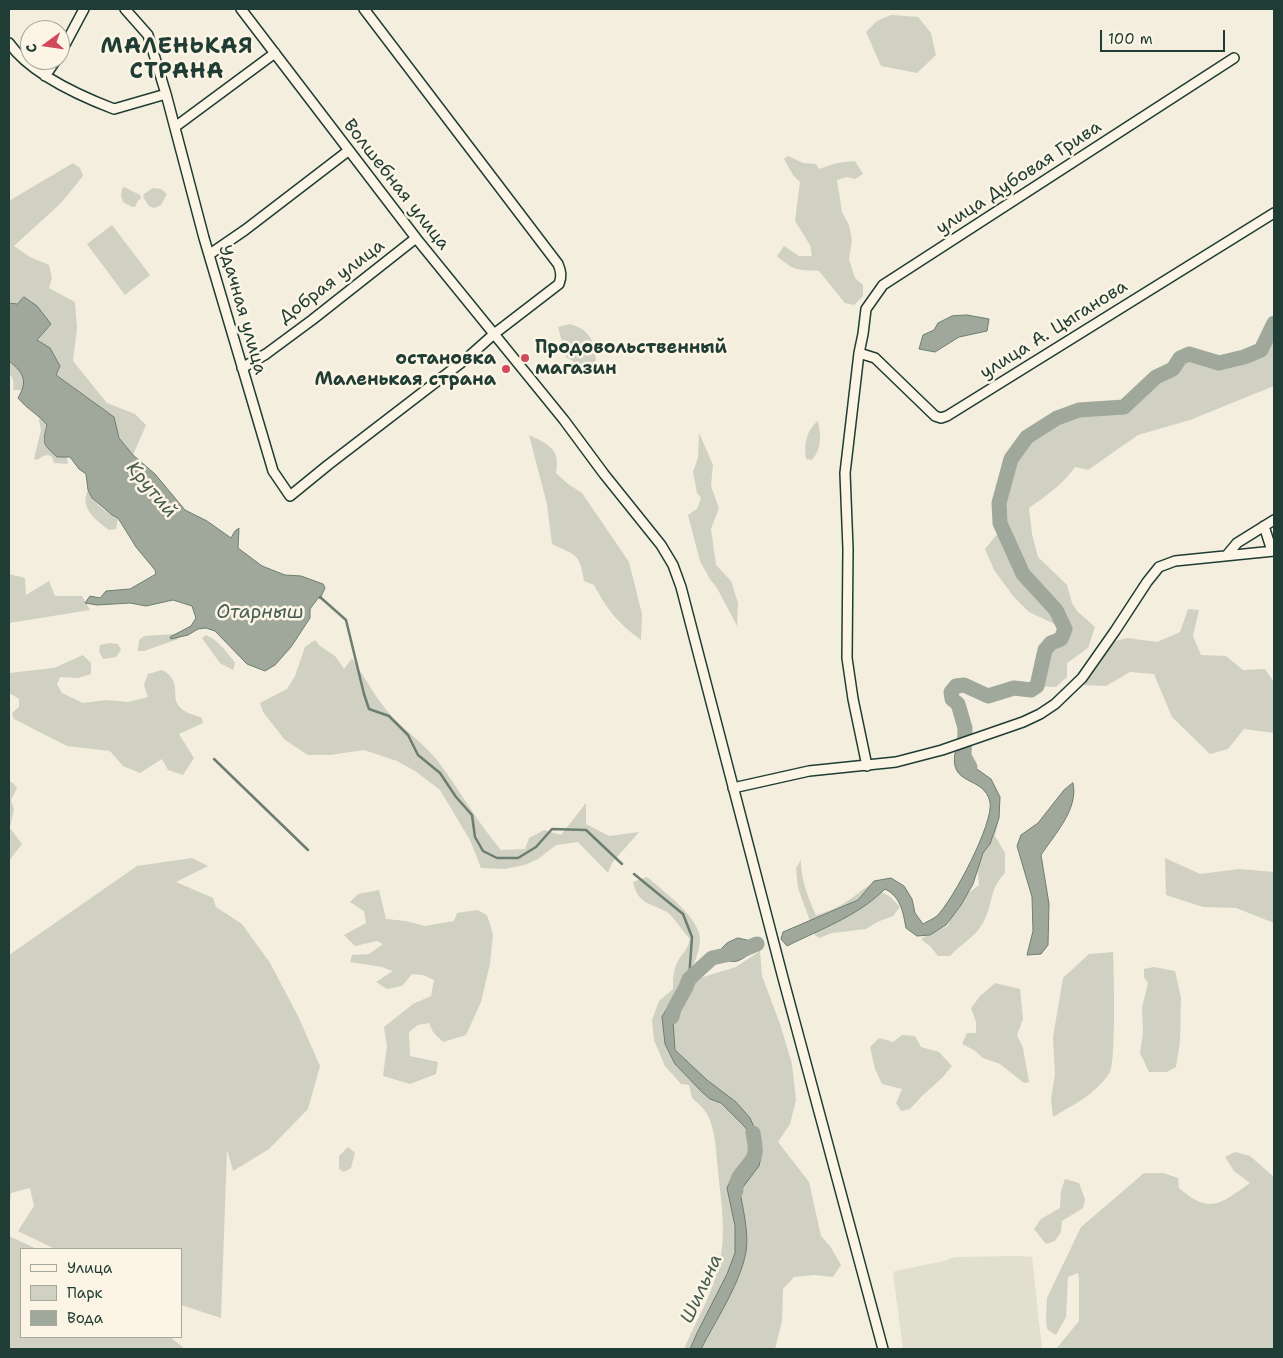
<!DOCTYPE html>
<html>
<head>
<meta charset="utf-8">
<style>
  body { margin:0 }
  #map { position:relative; width:1283px; height:1358px; overflow:hidden; background:#f3eede; font-family:"Shantell Sans",sans-serif }
  canvas { display:block }
  .frame { position:absolute; inset:0; border:10px solid #1f3d34; pointer-events:none }
  .legend { position:absolute; left:20px; top:1248px; width:162px; height:90px; box-sizing:border-box; background:#fcf5e5; border:1px solid #a4ab9e; margin:0; padding:6px 9px; list-style:none; font-size:15px; color:#1f3d34 }
  .legend li { display:flex; align-items:center; gap:10px; height:25px }
  .legend b { width:25px; border:1px solid #a4ab9e }
  .north { position:absolute; left:20px; top:20px; width:50px; height:50px; box-sizing:border-box; background:#fcf5e5; border:1px solid #a4ab9e; border-radius:50%; rotate:256deg; font-size:14px; font-weight:700; line-height:20px; text-align:center; color:#1f3d34 }
  .north::after { content:''; display:block; margin:auto; width:18px; height:22px; background:#d1495b; clip-path:polygon(50% 0,100% 100%,50% 72%,0 100%) }
  .scale { position:absolute; left:1100px; top:30px; width:125px; height:22px; box-sizing:border-box; border:2px solid #1f3d34; border-top:0; padding-left:6px; font-size:15px; line-height:18px; white-space:nowrap; color:#1f3d34; -webkit-text-stroke:4px #fcf5e5; paint-order:stroke }
</style>
</head>
<body>
<div id="map">
<canvas width="1283" height="1358"></canvas>
<div class="frame"></div>
<ul class="legend">
<li><b style="height:6px;background:#fcf5e5"></b>Улица</li>
<li><b style="height:14px;background:#d0d1c2"></b>Парк</li>
<li><b style="height:14px;background:#a0a89b"></b>Вода</li>
</ul>
<div class="north">С</div>
<div class="scale">100 m</div>
</div>
<script>
const context = document.querySelector('canvas').getContext('2d');
context.lineJoin = 'round';
function fill(path, color) { context.fillStyle = color; context.fill(path, 'evenodd'); }
function strokePath(path, color, width, dash) { context.strokeStyle = color; context.lineWidth = width; context.lineCap = dash ? 'butt' : 'round'; context.setLineDash(dash || []); context.stroke(path); }
function drawText(font, color, halo, rows, align = 'center') {
  context.font = font + ' "Shantell Sans",sans-serif'; context.lineWidth = 5; context.setLineDash([]); context.textBaseline = 'middle'; context.strokeStyle = halo; context.fillStyle = color; for (const [text, x, y, turn = 0] of rows) {
    context.save(); context.translate(x, y); context.rotate((+turn || 0) * Math.PI / 180); context.textAlign = isNaN(turn) ? turn : align; if (halo) context.strokeText(text, 0, 0); context.fillText(text, 0, 0); context.restore();
  }
}
const built = new Path2D(`
  M1020,1256L1032,1257L1042,1349H903L893,1273L895,1271L944,1261L955,1257Z`);
const green = new Path2D(`
  M891,15L918,17L931,33L936,55L917,73L881,66L866,32L877,21Z
  M788,156L803,163L816,164L819,169L837,163L855,161L863,174L855,179L847,177L837,180L842,212L849,225L852,240L849,259L855,278L863,285V296L854,305L845,303L819,271C797,270 794,271 777,256L784,246L799,256H812L810,245L795,221L800,182L793,175L784,159Z
  M73,163L80,168L83,176L61,203L14,246L30,257L49,265L52,278L49,288L75,302L77,328L73,361L107,403L135,414L146,425L133,455L119,438L113,417L56,375L37,340L51,324L37,306L24,297L16,304L9,302V201Z
  M124,187L140,195L141,199L138,200L135,207H132L123,202L121,196L122,189Z
  M153,188L161,189L167,194L161,205L154,208L149,206L143,197L144,194Z
  M112,225L150,275L125,295L87,244Z
  M1274,323V386L1190,420L1138,435L1088,470L1075,467C1063,484 1046,496 1029,508L1032,534L1038,557L1067,585L1072,603L1077,611L1095,627L1088,648L1067,663V677L1056,687L1037,686L1045,650L1051,643L1061,639L1065,629L1029,612L1014,597L994,570L985,549L998,533L1000,523L999,503L1011,459L1027,437L1057,418L1079,410L1124,407L1156,377L1173,369L1180,358L1189,354L1219,363L1244,357L1261,350Z
  M570,324C590,330 594,340 596,360L589,368L579,365L566,357L558,327Z
  M9,361C19,369 24,374 24,388L21,390H13C14,383 14,379 9,373Z
  M40,416L47,425L43,440L57,457H67L68,464L54,463L52,457L48,455L43,456L37,460L34,459L41,430L39,421Z
  M818,421C821,436 822,448 812,460L806,459C804,444 806,430 818,421Z
  M699,433L713,465L711,486L719,508L711,529L716,565L731,581L738,603L737,626L717,588L710,579L700,561L688,515L697,509L701,498L697,493L693,472L698,458Z
  M529,435C548,444 561,449 556,473L568,484L582,493L629,562L642,614L641,640C617,622 608,611 594,585L584,581C580,554 576,555 552,544L547,504Z
  M88,490C94,503 105,513 118,518L116,529L109,530C96,520 79,508 88,490Z
  M9,574L25,578L26,595L49,581L55,596H82L90,610L9,623Z
  M1188,609L1199,610L1193,636L1201,655L1226,656L1243,670L1265,669L1274,682V733L1244,729L1228,749L1210,754L1172,717L1154,674L1130,672L1106,686L1083,685L1112,642L1127,638L1157,642L1180,632Z
  M176,634L178,639L144,651H138L139,640L144,636Z
  M206,635C218,640 227,652 235,663L233,670L220,663L202,638Z
  M315,640L320,646L335,656L344,669L352,658C365,678 377,700 393,718C407,732 424,744 437,760C459,789 477,822 501,850L525,849L529,838L544,830L561,835L586,803V824L609,836L639,832L612,863L608,873L578,842L556,845L538,859L525,865L505,869L481,868L470,840L440,790L415,771L397,761L364,750L330,755H308L285,740L263,712L260,703L287,689L295,676L305,647Z
  M110,643L118,644L121,650L116,657L103,659L99,651L100,645Z
  M83,655L91,663V674L78,678L60,677L57,684L62,693L83,703L106,700L128,702L148,697L144,685L148,674L162,670C185,682 167,699 183,710C188,714 196,715 202,718L203,723L179,734L194,758L183,775L168,770L162,759L140,773L123,766L110,751L67,746L14,719L12,713L19,707V699L11,694L9,695V673L54,668Z
  M9,781L13,783L17,788L11,800L14,809L10,828L22,844L9,861Z
  M995,812L998,823L995,836L1005,853V873C989,889 993,905 983,923C975,937 961,944 950,956H938L930,946L922,940V938L948,926L955,903L979,885L977,857Z
  M192,858L208,866L176,882L213,898L216,907L242,924L270,963L298,1016L320,1066L308,1109L269,1149L233,1171L227,1150L221,1318L181,1305V1249H55L18,1231L34,1206L30,1188L11,1193L9,1212V955L137,866Z
  M1165,858L1200,874L1239,869L1274,872V923L1236,908L1203,907L1166,895Z
  M801,860C800,876 809,901 816,915C841,908 849,900 869,885L868,895C886,890 888,894 900,907L893,916L877,922L866,929L832,933L819,938L815,935L798,888L796,868Z
  M647,877C662,890 702,919 700,941C699,956 691,969 687,982L736,967L760,951L762,976L780,1024L792,1064L796,1100L790,1124L778,1142L809,1182L821,1236L830,1246L841,1265L833,1277L815,1275L794,1277L783,1289L782,1321L775,1349H684C696,1321 712,1295 719,1265C727,1233 721,1203 718,1170C716,1154 716,1134 709,1118C705,1109 699,1104 692,1098L689,1085L681,1084L665,1066L654,1040L652,1020L659,1001L673,989C673,980 673,970 678,961C683,951 687,952 690,939C684,933 673,916 667,912C650,903 638,904 633,882Z
  M379,890L386,919L406,921L425,926L454,921L457,913L477,910L487,915L493,934L490,964L481,1002L466,1035L443,1042L433,1032L429,1023L418,1025L409,1032L410,1056L438,1062L436,1074L410,1084L383,1076L387,1046L384,1027L413,1004L431,996L434,980L423,975L412,974L402,986L387,989L376,982L393,971L382,967L350,962L352,955L369,954L383,944L377,941L355,946L344,935L366,923L364,911L350,902L358,894Z
  M1113,952C1114,970 1116,1062 1110,1072C1095,1095 1076,1103 1053,1117L1051,1099L1055,1074L1053,1037L1063,978L1089,954Z
  M1154,967L1175,971L1181,998L1180,1042L1176,1067L1167,1072H1149L1140,1053L1143,1032L1142,1008L1148,983L1144,977V969Z
  M995,983L1020,989L1023,1019L1017,1035L1023,1048L1029,1082L1024,1083L1000,1064L983,1058L974,1050L962,1044L967,1033H976V1022L971,1008L980,996Z
  M902,1035L915,1036L921,1047L939,1052L952,1066L942,1078L922,1096L910,1109L901,1111L896,1103L902,1089L882,1084L875,1069L870,1047L879,1038L893,1042Z
  M348,1147L355,1153L351,1168L344,1172L339,1169V1156Z
  M1235,1152L1250,1156L1274,1177V1349H1056L1079,1321V1279L1078,1273L1068,1277L1066,1317L1056,1335L1047,1329L1046,1321L1047,1298L1081,1227L1144,1173H1163L1178,1178L1179,1188C1210,1215 1220,1204 1250,1183L1234,1171L1225,1157Z
  M1065,1179L1079,1183L1085,1199L1083,1208L1062,1221L1061,1232L1055,1241L1046,1244L1034,1229L1041,1219L1060,1208L1061,1191Z
  M9,1236L37,1249H21V1337H170L185,1349H9Z`);
const water = new Path2D(`
  M24,297L37,306L51,324L37,340L50,348L60,366L56,375L114,417L119,438L133,455L155,474L185,510L207,521L231,538L235,531L239,528L238,548L262,566L285,575L301,576L323,584L325,588L320,599L319,597L310,609V618L291,647L275,665L265,671L247,664L215,631L206,628L198,629L188,635L171,639L170,637L191,626L196,618L192,606L173,600L146,606L130,603L97,605L85,603L90,596L100,598L106,591L130,589L156,574L155,570L136,547L118,518L112,515L92,498L88,490L86,474L79,469L70,457H57C43,444 42,444 47,425C39,415 27,409 18,398C28,381 24,373 9,361V303L17,304Z
  M967,315L989,319L987,331L959,337L935,352L919,349L923,335L934,330L938,323L952,316Z
  M966,749L967,762L991,779L1000,797L999,818L990,844L983,853L973,884L961,905L946,925L930,935L917,936L906,928C903,912 901,897 885,889C858,916 821,929 787,946L781,939L783,932L858,900L874,881L891,878L904,886L912,899L915,913L923,924C928,921 933,919 937,916C953,900 994,823 990,802C984,775 949,787 955,753Z
  M1073,783C1079,809 1054,835 1041,855L1049,904L1048,945L1041,954L1027,955L1033,931L1032,897L1017,846L1021,835L1038,823L1064,790Z
  M738,938L751,941L753,951C734,966 735,962 713,957L727,943Z
  M673,999L682,1000L673,1020L675,1050L707,1080L736,1102L750,1118L759,1138L762,1152L759,1166L740,1191C743,1210 749,1232 746,1252C740,1284 716,1320 701,1349H690L697,1333L727,1274L735,1253V1226L727,1188L731,1179L748,1169L754,1161L755,1141L745,1127L721,1103L710,1099L702,1092L675,1064L665,1044L662,1017Z`);
const stream = new Path2D(`
  M320,597L346,620L364,694L369,709L389,716L408,735L418,755L440,773L456,797L472,815L475,837L483,851L497,858H518L536,847L552,829L586,830L622,864
  M214,759L308,850
  M634,874L683,914L692,937L689,979`);
const river = new Path2D(`
  M970,767L964,756L965,728L958,704L952,699L951,692L956,686L964,685L988,696L1014,688L1031,690L1037,686L1045,650L1051,643L1061,639L1065,629L1056,610L1023,574L1000,523L999,503L1011,459L1027,437L1057,418L1079,410L1124,407L1156,377L1173,369L1180,358L1189,354L1219,363L1244,357L1261,350L1274,323
  M672,1017L674,1009L686,987L689,979L712,958L735,953L757,944
  M736,1191C734,1175 749,1169 754,1156C757,1149 754,1140 753,1133`);
const street = new Path2D(`
  M125,9L148,35L166,94L204,238L273,471L290,496L328,465L466,359L494,334L559,284C562,276 561,271 558,264L364,9
  M241,9L416,238L564,420L604,474L661,545L673,565L681,587L783,978L883,1349
  M9,43C30,73 80,96 114,109L166,94
  M60,54L84,9
  M45,76L56,60
  M175,127L275,53
  M210,254L245,230L348,151
  M859,353L875,358L935,416L941,418L947,416L1274,213
  M242,368L266,354L312,320L416,238
  M1264,526L1272,551
  M1227,555L1237,543L1274,520
  M867,766L853,699L847,658L848,549L845,473L859,353L863,334L866,309L883,285L1234,58
  M733,788L809,771L896,762L942,750L1023,722L1040,714L1055,704L1082,678L1115,631L1147,582L1159,567L1175,561L1274,551`);
const markers = [
  [525,358,5,"#d1495b"],
  [506,369,5,"#d1495b"]
];
const streetNames = [
  ["улица Дубовая Грива",1019,178,-33],
  ["Волшебная улица",396,185,52],
  ["Добрая улица",332,282,-37],
  ["Удачная улица",242,310,74],
  ["улица А. Цыганова",1054,330,-32]
];
const poiNames = [
  ["Продовольственный",535,348],
  ["магазин",535,369],
  ["остановка",496,359,"right"],
  ["Маленькая страна",496,380,"right"]
];
const waterNames = [
  ["Крутий",151,490,50],
  ["Отарныш",260,613],
  ["Шильна",702,1289,-65]
];
const districtNames = [
  ["МАЛЕНЬКАЯ",177,47],
  ["СТРАНА",177,72]
];
fill(built, '#e1dfd0');
fill(green, '#d0d1c2');
fill(water, '#a0a89b');
strokePath(water, '#6c7d72', 1);
strokePath(stream, '#6c7d72', 2.5);
strokePath(river, '#a0a89b', 15);
strokePath(street, '#1f3d34', 12);
strokePath(street, '#fcf5e5', 9);
for (const [x, y, r, color] of markers) { const dot = new Path2D(); dot.arc(x, y, r, 0, 2 * Math.PI); context.fillStyle = color; context.fill(dot); strokePath(dot, '#fcf5e5', 2); }
drawText('18px', '#1f3d34', '#fcf5e5', streetNames);
drawText('bold 18px', '#1f3d34', '#fcf5e5', poiNames, 'left');
drawText('italic 19px', '#465d53', '#fcf5e5', waterNames);
context.letterSpacing = '1px';
drawText('bold 22px', '#1f3d34', '#fcf5e5', districtNames);
context.letterSpacing = '0px';
</script>
</body>
</html>
